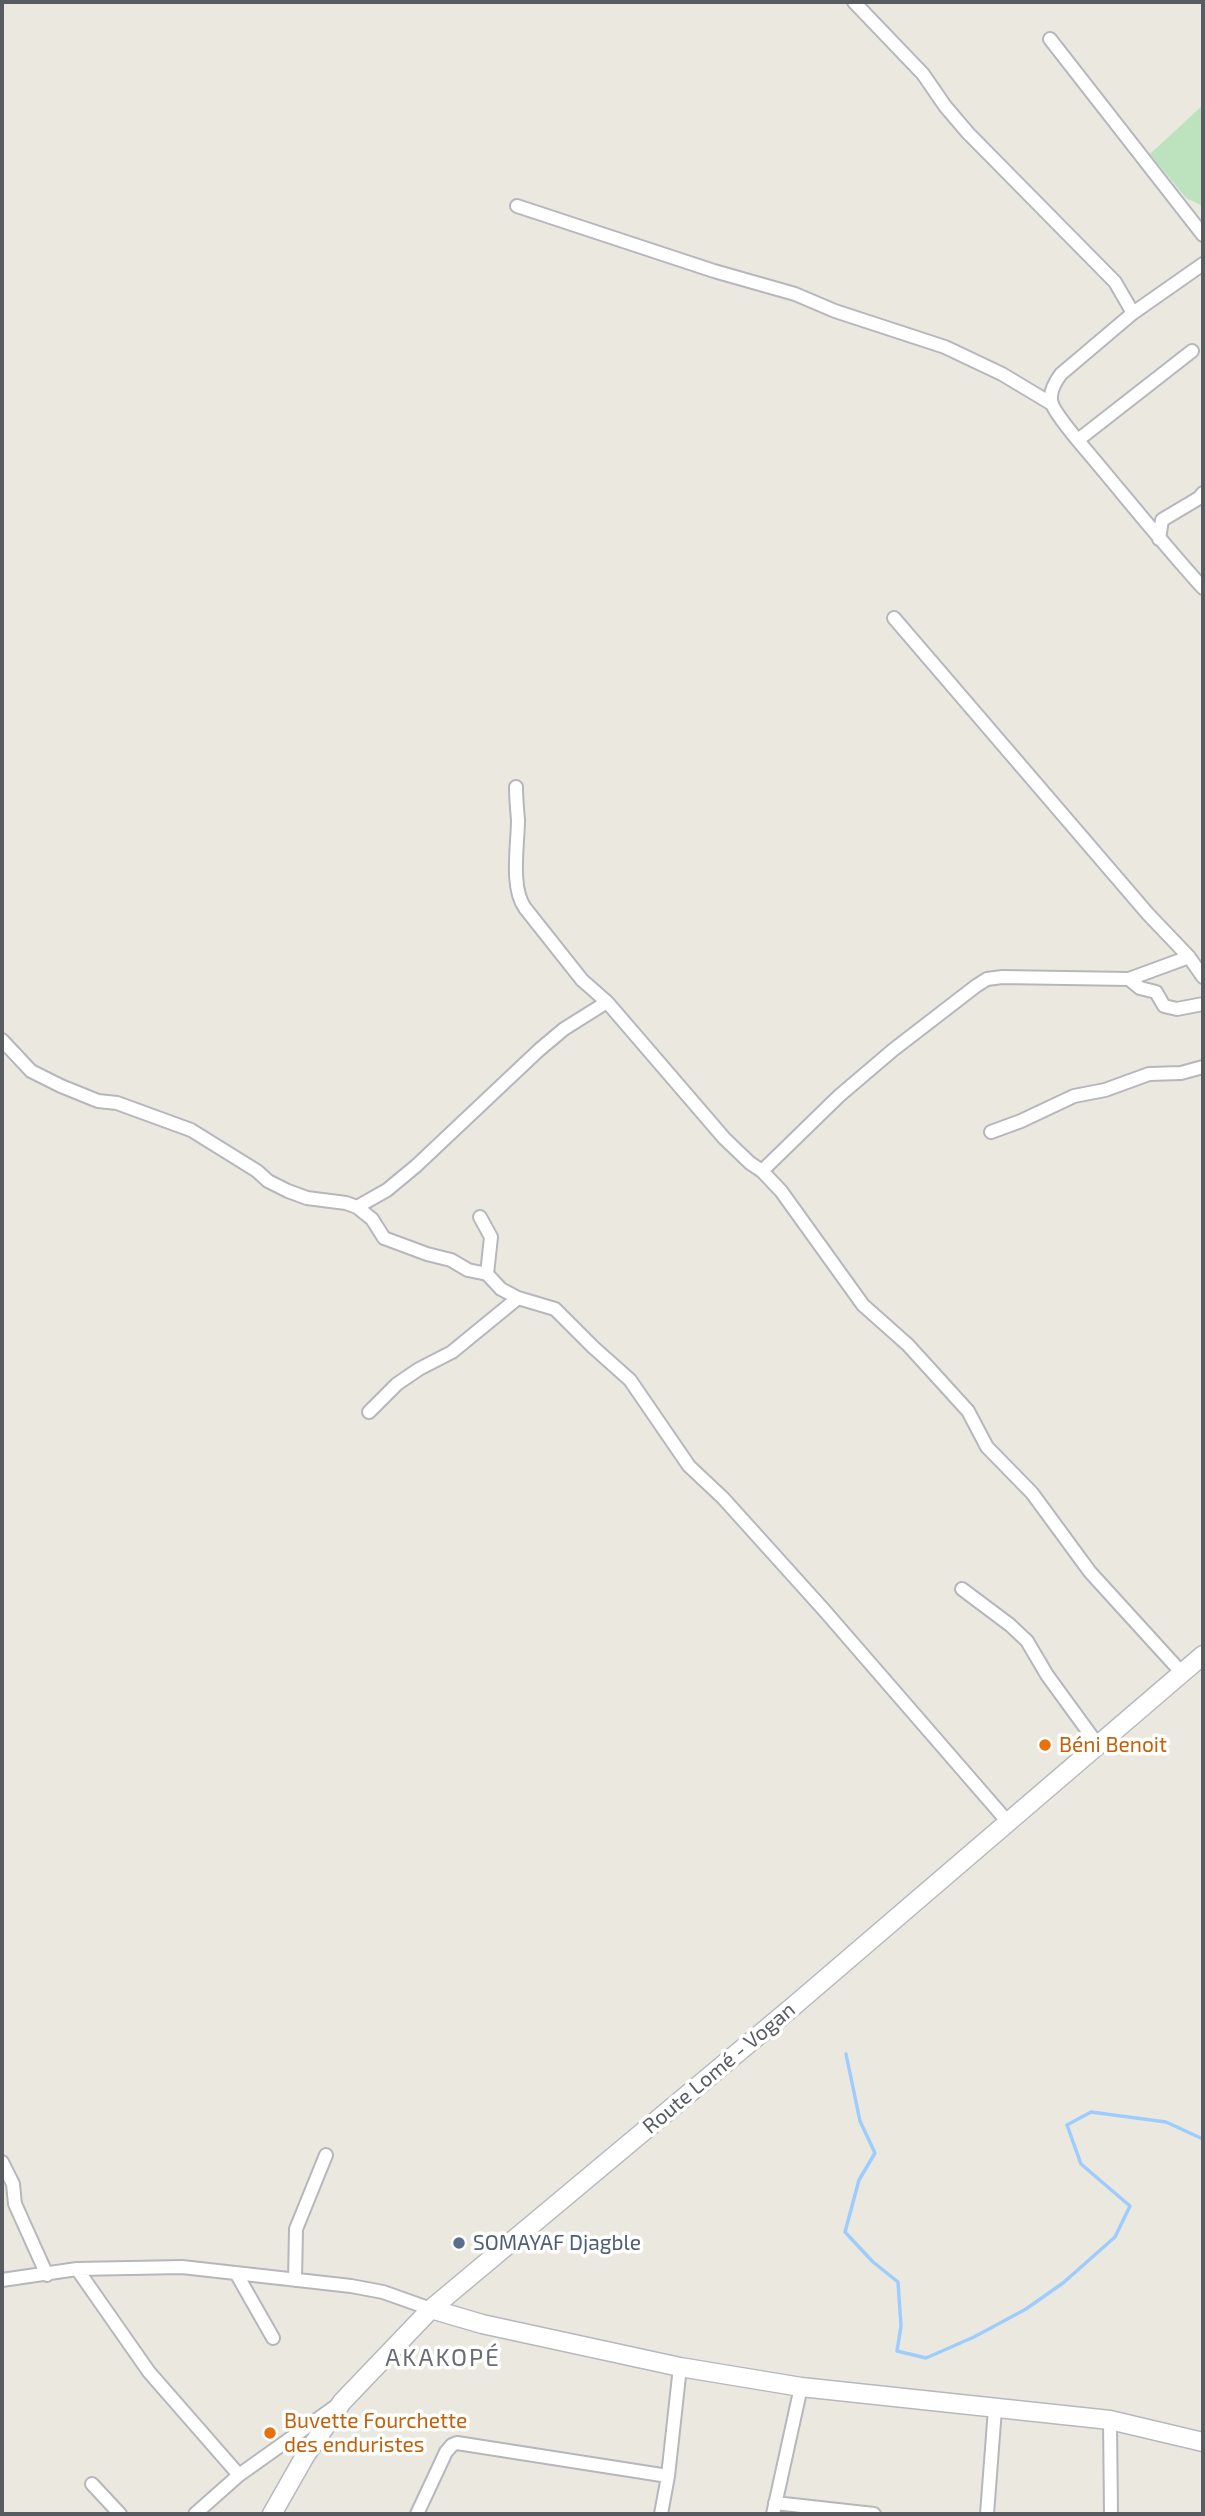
<!DOCTYPE html>
<html>
<head>
<meta charset="utf-8">
<style>
  body { margin:0 }
  #map { position:relative; width:1205px; height:2516px; overflow:hidden; background:#ebe9df; font-family:"Exo 2",sans-serif }
  canvas { display:block }
  .frame { position:absolute; inset:0; border:4px solid #585b60; pointer-events:none }
</style>
</head>
<body>
<div id="map">
<canvas width="1205" height="2516"></canvas>
<div class="frame"></div>
</div>
<script>
const context = document.querySelector('canvas').getContext('2d');
context.lineJoin = 'round';
function fill(path, color) { context.fillStyle = color; context.fill(path, 'evenodd'); }
function strokePath(path, color, width, dash) { context.strokeStyle = color; context.lineWidth = width; context.lineCap = dash ? 'butt' : 'round'; context.setLineDash(dash || []); context.stroke(path); }
function drawText(font, color, halo, rows, align = 'center') {
  context.font = font + ' "Exo 2",sans-serif'; context.lineWidth = 7; context.setLineDash([]); context.textBaseline = 'middle'; context.strokeStyle = halo; context.fillStyle = color; for (const [text, x, y, turn = 0] of rows) {
    context.save(); context.translate(x, y); context.rotate((+turn || 0) * Math.PI / 180); context.textAlign = isNaN(turn) ? turn : align; if (halo) context.strokeText(text, 0, 0); context.fillText(text, 0, 0); context.restore();
  }
}
const green = new Path2D(`
  M1203,105V206L1186,198L1150,154Z`);
const stream = new Path2D(`
  M846,2054L860,2121L875,2153L859,2180L845,2232L873,2262L898,2282L901,2326L897,2351L926,2358L974,2337L1026,2309L1063,2283L1115,2237L1130,2206L1081,2164L1067,2125L1091,2112L1166,2122L1203,2139`);
const street = new Path2D(`
  M854,2L923,74L945,106L968,133L1115,282L1133,313
  M1050,39L1203,235
  M517,206L714,271L795,294L835,311L945,347L1002,374L1052,404
  M1203,264L1133,313L1061,374C1055,382 1048,393 1052,404C1057,417 1081,444 1091,456C1128,500 1164,545 1203,588
  M1078,440L1192,351
  M1159,539L1162,520L1199,498L1203,493
  M894,618L1148,914L1189,957L1203,977
  M516,787C516,798 517,809 518,820C518,844 510,888 525,908L582,980L607,1002L724,1138L750,1163L762,1171L781,1191L863,1305L908,1345L968,1411L987,1447L1032,1493L1090,1572L1182,1673
  M1129,979L1140,988L1156,992L1164,1006L1177,1009L1203,1004
  M2,1040L31,1071L61,1086L98,1101L117,1103L191,1130L257,1171L268,1181L288,1191L307,1198L346,1203L357,1207L372,1219L384,1238L427,1254L451,1260L468,1270L487,1274L501,1289L518,1298L555,1309L593,1347L630,1380L689,1466L723,1498L824,1610L1007,1821
  M991,1132L1021,1121L1074,1096L1105,1090L1149,1074L1181,1073L1203,1067
  M762,1171L839,1096L893,1050L976,986L987,979L1002,977L1129,979L1189,957
  M357,1207L387,1190L416,1166L539,1050L564,1029L607,1002
  M480,1217L491,1237L487,1274
  M369,1412L397,1384L419,1369L452,1352L518,1298
  M962,1589L1010,1625L1027,1641L1047,1675L1098,1745
  M2,2162L13,2184L15,2204L47,2275
  M77,2269L149,2372L239,2475
  M236,2273L273,2338
  M2,2280L77,2269L182,2267L351,2286L383,2292L431,2309
  M295,2280L296,2229L326,2155
  M1110,2420L1111,2514
  M668,2476L680,2367
  M92,2484L120,2514
  M775,2503L874,2514
  M195,2514L239,2475L336,2406
  M417,2514L446,2452L452,2445L457,2443L668,2476L661,2514
  M773,2514L801,2387
  M987,2514L995,2409`);
const secondary = new Path2D(`
  M431,2309L482,2324L680,2367L801,2387L1110,2420L1203,2442
  M272,2514L305,2456L342,2402L431,2309L796,2004L1203,1655`);
const markers = [
  [1045,1745,7,"#e8710a"],
  [459,2243,7,"#5c6f8a"],
  [270,2433,7,"#e8710a"]
];
const foodNames = [
  ["Béni Benoit",1059,1745],
  ["Buvette Fourchette",284,2421],
  ["des enduristes",284,2445]
];
const streetNames = [
  ["Route Lomé - Vogan",719,2068,-40]
];
const serviceNames = [
  ["SOMAYAF Djagble",473,2243]
];
const quarterNames = [
  ["AKAKOPÉ",443,2358]
];
fill(green, '#bce3be');
strokePath(stream, '#9ecdfd', 3.5);
strokePath(street, '#b5b7bc', 16);
strokePath(secondary, '#b5b8be', 21);
strokePath(street, '#fff', 12);
strokePath(secondary, '#fff', 18);
for (const [x, y, r, color] of markers) { const dot = new Path2D(); dot.arc(x, y, r, 0, 2 * Math.PI); context.fillStyle = color; context.fill(dot); strokePath(dot, '#fff', 2.5); }
drawText('21px', '#c56008', '#fff', foodNames, 'left');
drawText('21px', '#585b60', '#fff', streetNames);
drawText('21px', '#4e5e75', '#fff', serviceNames, 'left');
context.letterSpacing = '2px';
drawText('24px', '#696d72', '#fff', quarterNames);
context.letterSpacing = '0px';
</script>
</body>
</html>
